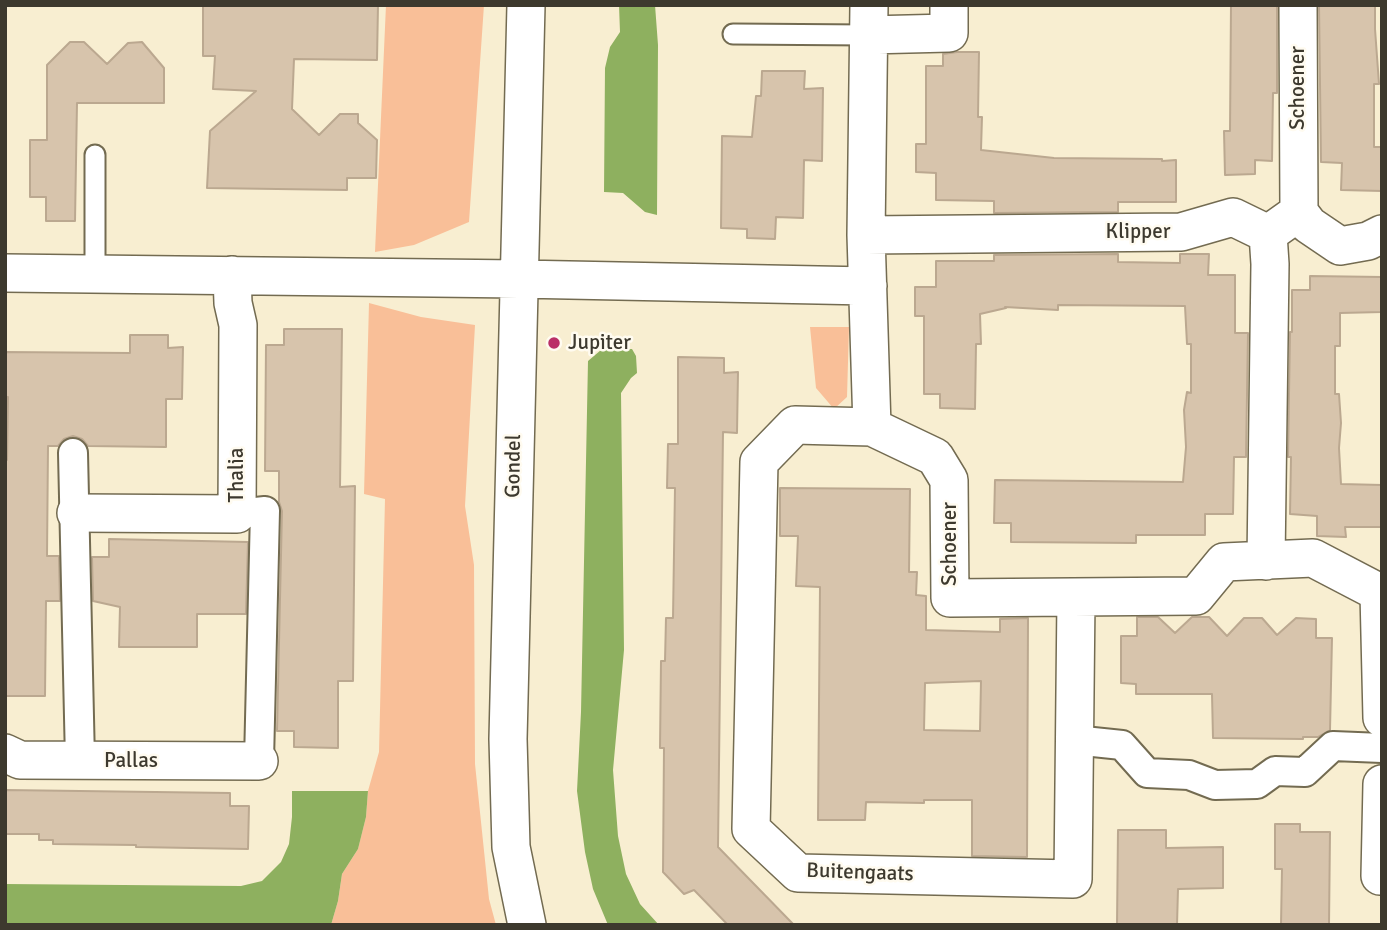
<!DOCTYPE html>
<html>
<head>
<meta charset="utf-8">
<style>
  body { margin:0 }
  #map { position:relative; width:1387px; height:930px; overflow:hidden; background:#f8eed1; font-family:Signika,sans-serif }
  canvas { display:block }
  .frame { position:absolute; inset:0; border:7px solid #3d392e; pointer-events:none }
</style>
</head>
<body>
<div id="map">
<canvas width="1387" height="930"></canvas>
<div class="frame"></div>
</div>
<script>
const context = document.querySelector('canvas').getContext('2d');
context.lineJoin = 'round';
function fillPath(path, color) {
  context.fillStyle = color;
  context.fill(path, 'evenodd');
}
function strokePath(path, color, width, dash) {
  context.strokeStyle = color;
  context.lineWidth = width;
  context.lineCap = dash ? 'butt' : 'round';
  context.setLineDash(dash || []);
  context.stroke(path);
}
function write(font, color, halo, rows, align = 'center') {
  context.font = font + ' Signika,sans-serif';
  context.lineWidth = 5;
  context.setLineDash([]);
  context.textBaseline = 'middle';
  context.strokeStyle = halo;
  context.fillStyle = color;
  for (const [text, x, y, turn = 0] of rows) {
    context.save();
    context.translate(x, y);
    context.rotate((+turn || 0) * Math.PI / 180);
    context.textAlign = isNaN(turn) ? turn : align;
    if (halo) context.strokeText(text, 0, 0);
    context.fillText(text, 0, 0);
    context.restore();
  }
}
fillPath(new Path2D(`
  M 386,5 L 484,5 L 469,222 L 414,245 L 375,252 Z
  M 369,303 L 421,317 L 475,325 L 465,506 L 474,565 L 475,764 L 489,899 L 496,925 L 331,925 L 338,901 L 342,874 L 358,849 L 366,817 L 368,791 L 379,752 L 385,499 L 364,494 Z
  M 810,327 L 849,327 L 847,397 L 834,409 L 816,388 Z`), '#f9bf98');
fillPath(new Path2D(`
  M 619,5 L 655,5 L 658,45 L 657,215 L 645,212 L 623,193 L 604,192 L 605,68 L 610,47 L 620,32 Z
  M 632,349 L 636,356 L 637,373 L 631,378 L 621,393 L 624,650 L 613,770 L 618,836 L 626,874 L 640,904 L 659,925 L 608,925 L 593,889 L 585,852 L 577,791 L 581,712 L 588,361 L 601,350 Z
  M 292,791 L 368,791 L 366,817 L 358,849 L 342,874 L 338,901 L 331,925 L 5,925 L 5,884 L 241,886 L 262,881 L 281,862 L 289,844 L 292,817 Z`), '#8eb05f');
const building = new Path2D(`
  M 203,5 L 378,5 L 377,60 L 294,59 L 292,109 L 319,135 L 340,114 L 358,114 L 358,123 L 377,140 L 376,178 L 347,178 L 347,190 L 207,188 L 210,131 L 256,91 L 213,89 L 215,56 L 203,56 Z
  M 1231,5 L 1277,5 L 1277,93 L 1273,93 L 1272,161 L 1255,160 L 1255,174 L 1225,175 L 1224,131 L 1230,131 Z
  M 1319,5 L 1375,5 L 1375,29 L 1379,84 L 1374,84 L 1374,147 L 1382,147 L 1382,191 L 1341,190 L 1342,163 L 1321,162 Z
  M 70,42 L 84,42 L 107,64 L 128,43 L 142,42 L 164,68 L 164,103 L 77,103 L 75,221 L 46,221 L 46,197 L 30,197 L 30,140 L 47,140 L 47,65 Z
  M 957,52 L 979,52 L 978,117 L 982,117 L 981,150 L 1054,158 L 1162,159 L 1162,161 L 1176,160 L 1176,202 L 1118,202 L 1118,212 L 994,213 L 994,201 L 936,200 L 936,173 L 916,172 L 916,144 L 926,144 L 926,66 L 943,66 L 943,54 Z
  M 762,71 L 805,71 L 804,89 L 823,88 L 822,161 L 804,160 L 803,218 L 776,217 L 775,239 L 747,238 L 747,229 L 721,228 L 722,136 L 752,137 L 756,96 L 761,96 Z
  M 1118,254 L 1118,262 L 1180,263 L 1180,254 L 1209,254 L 1208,275 L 1235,275 L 1235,333 L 1248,333 L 1246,457 L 1234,457 L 1233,514 L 1205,514 L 1205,535 L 1136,535 L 1136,543 L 1011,542 L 1011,523 L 994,523 L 995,480 L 1183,482 L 1186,447 L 1184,410 L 1187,392 L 1191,393 L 1191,344 L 1187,344 L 1185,306 L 1058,305 L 1058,310 L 1005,307 L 1006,308 L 980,314 L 981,344 L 976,344 L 975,409 L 940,408 L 940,394 L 924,394 L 924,316 L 915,316 L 915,287 L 936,287 L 936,261 L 994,261 L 994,255 Z
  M 1310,276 L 1382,277 L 1382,312 L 1340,313 L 1340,346 L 1335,346 L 1335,394 L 1339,394 L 1341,423 L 1339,448 L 1341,484 L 1382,485 L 1382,527 L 1345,527 L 1346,537 L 1317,536 L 1317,516 L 1290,514 L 1291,457 L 1288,457 L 1290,332 L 1292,332 L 1292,290 L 1310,290 Z
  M 284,329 L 342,329 L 340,487 L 355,486 L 353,681 L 338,681 L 338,748 L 294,747 L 294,731 L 277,731 L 282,511 L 279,502 L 279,471 L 265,471 L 266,345 L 284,345 Z
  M 130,335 L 168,335 L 168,348 L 183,347 L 182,399 L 166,399 L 166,447 L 88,446 L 82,439 L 73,436 L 64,439 L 58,446 L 48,446 L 47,556 L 59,556 L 60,601 L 46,601 L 45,696 L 5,696 L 5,460 L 7,460 L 8,397 L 5,397 L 5,352 L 130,353 Z
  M 678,357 L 724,358 L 724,373 L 738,372 L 737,433 L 723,432 L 718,847 L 794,925 L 728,925 L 694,890 L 684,894 L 663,872 L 664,748 L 660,748 L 661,661 L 665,661 L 666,618 L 673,618 L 675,488 L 667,488 L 668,444 L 678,444 Z
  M 780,488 L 910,489 L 909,572 L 917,572 L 916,595 L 926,596 L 926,630 L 1000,632 L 1000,619 L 1028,618 L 1027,857 L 972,856 L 972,800 L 924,800 L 924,803 L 866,802 L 865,820 L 818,820 L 820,587 L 796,586 L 798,536 L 780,536 ZM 981,681 L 980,731 L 924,730 L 925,683 Z
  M 109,539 L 248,542 L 246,614 L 197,614 L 197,647 L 119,647 L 120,607 L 93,601 L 92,557 L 109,557 Z
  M 1137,617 L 1158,617 L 1175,633 L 1192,617 L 1209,617 L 1227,636 L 1244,618 L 1262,618 L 1277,635 L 1296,618 L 1316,619 L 1316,638 L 1332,638 L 1330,730 L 1318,737 L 1303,737 L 1303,739 L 1213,738 L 1212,694 L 1136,694 L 1136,684 L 1121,683 L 1121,636 L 1137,636 Z
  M 5,790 L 230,793 L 230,806 L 249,806 L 248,849 L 136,847 L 136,845 L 53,844 L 53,840 L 39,840 L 39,834 L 5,834 Z
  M 1275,824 L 1300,824 L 1300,832 L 1330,832 L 1329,925 L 1281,925 L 1282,869 L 1275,869 Z
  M 1118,830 L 1166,830 L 1166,848 L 1223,847 L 1223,888 L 1178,889 L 1177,925 L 1117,925 Z`);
fillPath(building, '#d7c4ac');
strokePath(building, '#bba890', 2);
const service = new Path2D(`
  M 733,34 L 868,35
  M 95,274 L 95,155`);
const pedestrian = new Path2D(`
  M 73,453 L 80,761
  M 237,514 L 265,511 L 259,761
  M 1074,740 L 1122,745 L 1147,773 L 1189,775 L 1215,785 L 1257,784 L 1275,771 L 1305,772 L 1333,746 L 1382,748`);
const minor = new Path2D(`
  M 526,5 L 508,739 L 511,847 L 527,925
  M 869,5 L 866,235 L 872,427 L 935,457 L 949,480 L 950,598 L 1196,596 L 1224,562 L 1313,558 L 1382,594
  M 1298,5 L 1299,212
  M 868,35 L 949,33 L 949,5
  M 866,235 L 1181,232 L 1233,217 L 1268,234 L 1299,212 L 1309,225 L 1340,246 L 1368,241 L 1382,234
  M 5,273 L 519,279 L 868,286
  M 872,427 L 795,425 L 759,462 L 751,829 L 798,873 L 1073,879 L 1076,598
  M 76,513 L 237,514 L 238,325 L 233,303 L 232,275
  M 1266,561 L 1270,264 L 1268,234
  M 1379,593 L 1382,718
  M 5,753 L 20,760 L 259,761
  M 1382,784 L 1380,876 L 1382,876`);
strokePath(service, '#736b51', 23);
strokePath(pedestrian, '#736b51', 32);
strokePath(minor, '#736b51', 40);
strokePath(service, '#fff', 19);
strokePath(pedestrian, '#fff', 28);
strokePath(minor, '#fff', 37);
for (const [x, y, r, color] of [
  [554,343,7,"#ba2f67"]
]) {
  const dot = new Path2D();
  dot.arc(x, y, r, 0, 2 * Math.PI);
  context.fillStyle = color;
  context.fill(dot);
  strokePath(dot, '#fffbf0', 2.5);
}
write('21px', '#3d392e', '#fffbf0', [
  ["Schoener",1298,88,-90],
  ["Klipper",1138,232],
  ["Gondel",514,466,-89],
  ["Thalia",237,475,-90],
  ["Schoener",950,544,-90],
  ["Pallas",131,761],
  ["Buitengaats",860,873,2]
]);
write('21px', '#3d392e', '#fffbf0', [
  ["Jupiter",568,343]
], 'left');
</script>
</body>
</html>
